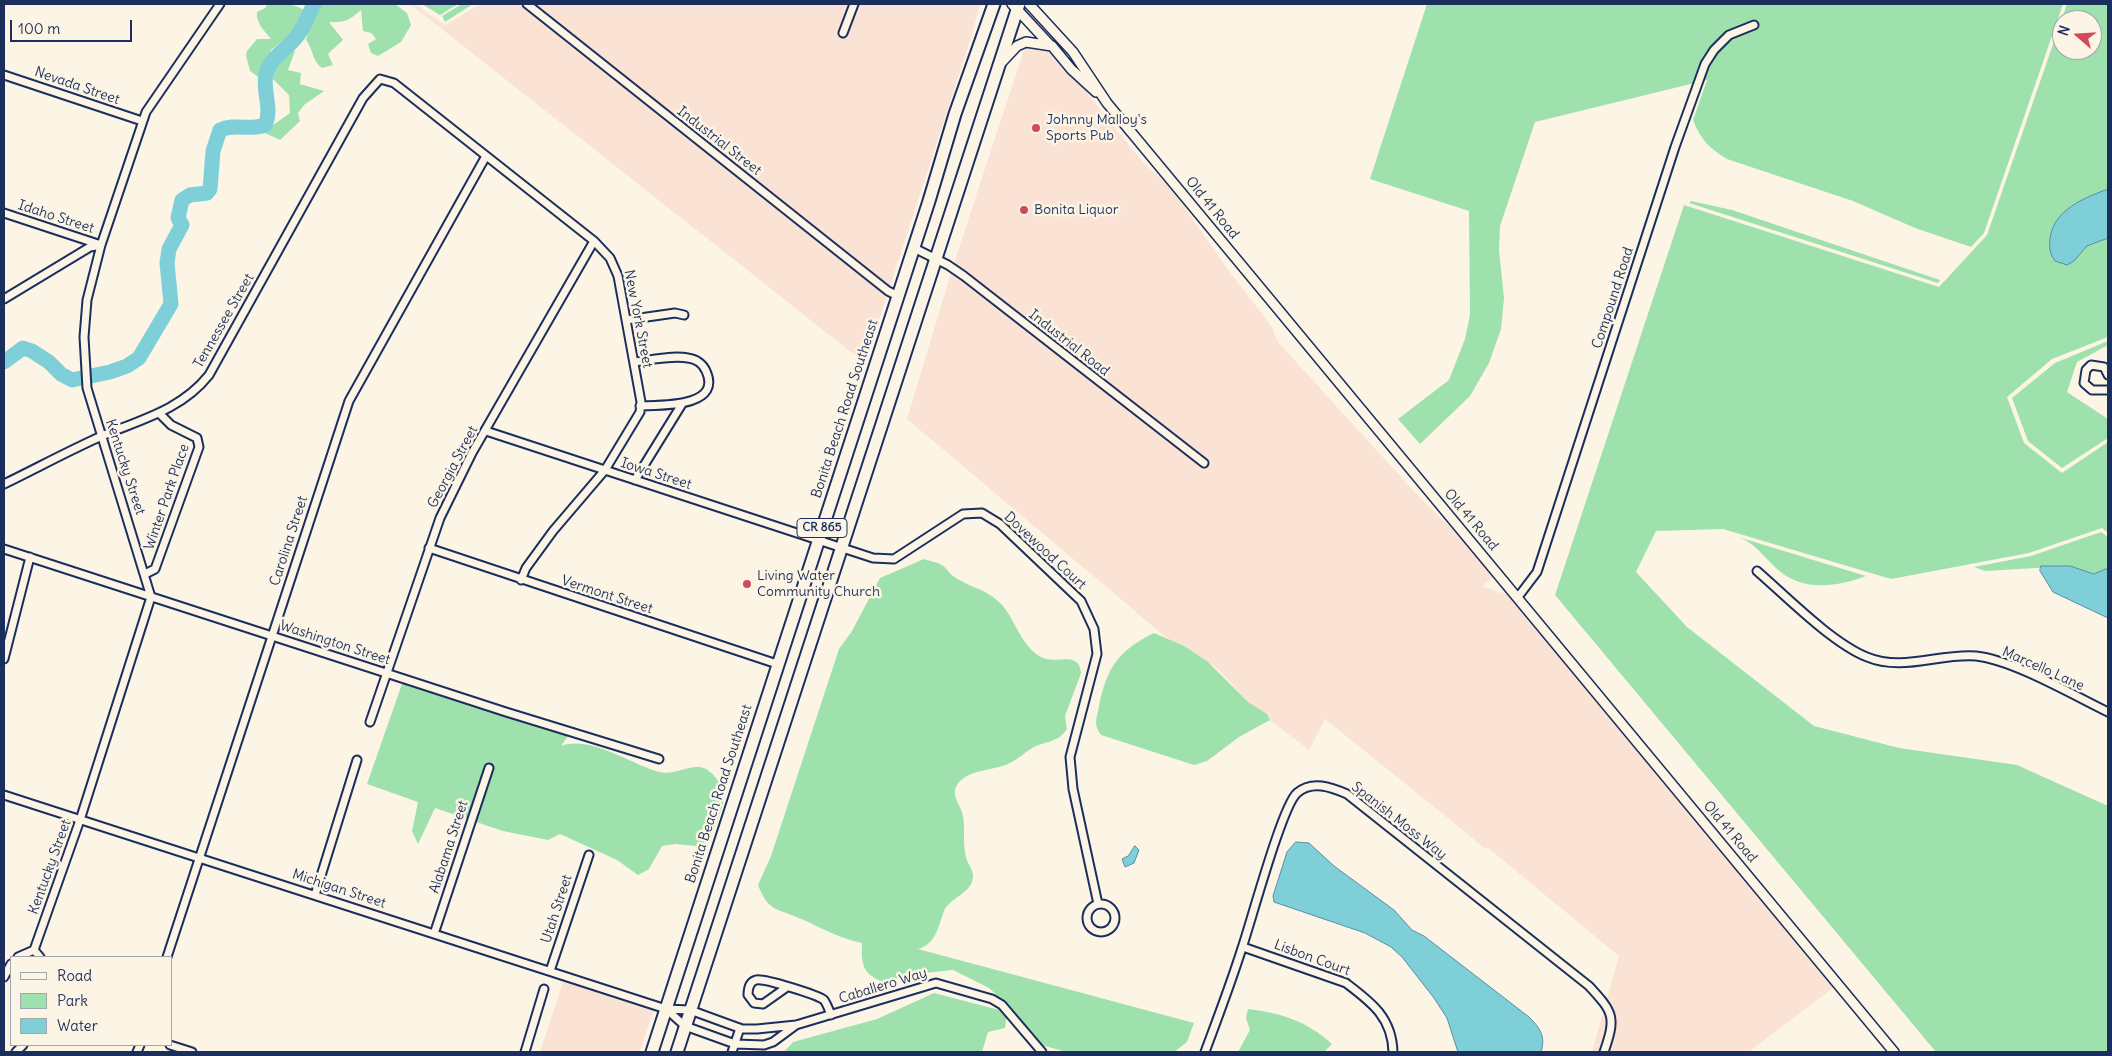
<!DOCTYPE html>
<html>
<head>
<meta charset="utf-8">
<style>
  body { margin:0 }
  #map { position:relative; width:2112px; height:1056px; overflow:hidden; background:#fcf5e5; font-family:Delius,sans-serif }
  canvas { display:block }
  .frame { position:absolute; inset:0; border:5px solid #1b2f5e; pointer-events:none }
  .legend { position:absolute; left:10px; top:956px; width:162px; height:90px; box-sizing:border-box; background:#fcf5e5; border:1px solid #a2a6af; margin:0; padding:6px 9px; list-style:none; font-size:15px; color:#1b2f5e }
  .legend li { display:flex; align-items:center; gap:10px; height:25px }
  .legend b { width:25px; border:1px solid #a2a6af }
  .north { position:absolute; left:2052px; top:10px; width:50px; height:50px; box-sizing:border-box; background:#fcf5e5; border:1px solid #a2a6af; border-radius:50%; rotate:289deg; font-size:14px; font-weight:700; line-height:20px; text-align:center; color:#1b2f5e }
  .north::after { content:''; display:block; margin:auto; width:18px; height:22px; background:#d1495b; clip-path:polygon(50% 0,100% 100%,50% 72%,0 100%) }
  .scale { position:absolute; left:10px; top:20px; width:122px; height:22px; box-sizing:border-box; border:2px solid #1b2f5e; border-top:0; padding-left:6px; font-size:15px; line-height:18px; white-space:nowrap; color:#1b2f5e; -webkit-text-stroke:4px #fcf5e5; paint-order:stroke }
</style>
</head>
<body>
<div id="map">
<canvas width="2112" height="1056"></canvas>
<div class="frame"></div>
<ul class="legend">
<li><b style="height:6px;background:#fcf5e5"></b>Road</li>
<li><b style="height:14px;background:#9ee1ac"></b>Park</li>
<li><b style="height:14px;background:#7ecfd8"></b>Water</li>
</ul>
<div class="north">N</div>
<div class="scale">100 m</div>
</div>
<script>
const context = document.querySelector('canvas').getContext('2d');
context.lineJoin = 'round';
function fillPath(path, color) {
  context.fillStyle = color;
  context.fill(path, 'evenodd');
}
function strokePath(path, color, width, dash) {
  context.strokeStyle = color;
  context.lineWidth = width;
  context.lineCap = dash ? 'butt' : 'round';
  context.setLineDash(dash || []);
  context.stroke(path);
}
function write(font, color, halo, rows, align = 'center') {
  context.font = font + ' Delius,sans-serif';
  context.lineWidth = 5;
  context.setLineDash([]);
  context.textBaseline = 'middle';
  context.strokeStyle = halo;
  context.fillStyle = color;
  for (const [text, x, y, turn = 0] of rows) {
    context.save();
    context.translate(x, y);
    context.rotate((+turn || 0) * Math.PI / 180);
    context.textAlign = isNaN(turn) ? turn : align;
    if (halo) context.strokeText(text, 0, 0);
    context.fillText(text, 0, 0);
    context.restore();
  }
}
fillPath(new Path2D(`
  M 410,4 L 415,4 L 445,25 L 480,4 L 980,4 L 970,41 L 865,363 Z
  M 1027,46 L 1048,50 L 1082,87 L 1142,161 L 1172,189 L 1226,267 L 1272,327 L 1277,341 L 1421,499 L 1470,546 L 1495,576 L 1482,586 L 1498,592 L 1510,594 L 1834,987 L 1749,1052 L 1592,1052 L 1619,956 L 1488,848 L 1486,849 L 1325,719 L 1309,750 L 1270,720 L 1267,714 L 1248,702 L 1218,669 L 1195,653 L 1168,639 L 907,419 L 954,263 L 1025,47 Z
  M 566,973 L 656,1001 L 640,1052 L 540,1052 Z`), '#fae3d4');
fillPath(new Path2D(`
  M 268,4 C 280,4 299,2 307,14 L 292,33 L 271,50 L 264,76 L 257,76 L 250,71 L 246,56 L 247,51 L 257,39 L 271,39 L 261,27 L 257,18 L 257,12 L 265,8 Z
  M 321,4 L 395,4 L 407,13 L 411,25 L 401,42 L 378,56 L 371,53 L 368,44 L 376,39 L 371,33 L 363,31 L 361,10 C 350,20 344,23 329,22 L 343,40 L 328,54 L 333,65 L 322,68 C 311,59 314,51 306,40 L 309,27 Z
  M 422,4 L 458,4 L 440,15 Z
  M 462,4 L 473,4 L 445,22 L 442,16 Z
  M 1427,4 L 2063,4 L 1984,233 L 1971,247 L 1915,228 L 1853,201 L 1727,159 C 1710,149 1700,139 1693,120 L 1707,80 L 1535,122 L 1500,226 L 1499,250 L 1504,298 L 1501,329 L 1489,363 L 1470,396 L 1420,444 L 1398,419 L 1449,380 L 1465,339 L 1470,315 L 1469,211 L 1370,179 Z
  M 2067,4 L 2108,4 L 2108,337 L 2052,359 L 2007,397 L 2024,443 L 2062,473 L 2108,442 L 2108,533 L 2102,528 L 2029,553 L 1891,579 L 1723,529 L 1656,531 L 1636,572 L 1687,627 L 1814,726 L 1899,748 L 2017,765 L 2108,806 L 2108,1052 L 1936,1052 L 1555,595 L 1684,205 L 1939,287 L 1987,235 ZM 2062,20 L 2092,20 L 2092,50 L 2062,50 Z
  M 291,49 L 295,51 L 288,70 L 301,73 L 300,84 L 324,91 L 304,105 L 298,113 L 300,121 L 280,140 L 263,132 L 290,113 L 289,95 L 269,75 C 273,62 280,56 291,49 Z
  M 1691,201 L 1732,210 L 1940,280 L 1938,283 L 1689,203 Z
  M 2108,341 L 2108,345 L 2077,362 L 2067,392 L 2108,419 L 2108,438 L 2062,468 L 2028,441 L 2012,398 L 2055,363 Z
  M 2101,532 L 2108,537 L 2108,568 L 2094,574 L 2070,566 L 1985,571 L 1974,567 L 2031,556 Z
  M 1738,537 L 1866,576 C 1837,587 1802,592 1777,569 C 1764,557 1755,543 1738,537 Z
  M 924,559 C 929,561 937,562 942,565 C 947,568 950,575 956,578 C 973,589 986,588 1002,605 C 1016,621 1021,646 1041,657 C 1056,665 1079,650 1081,673 L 1065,716 L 1067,729 C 1058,743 1045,741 1032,748 C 1024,753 1018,759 1010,763 C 995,771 964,769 956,787 C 952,795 959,804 962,812 C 966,826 962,842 966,857 C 967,864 974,869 973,878 C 971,894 950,897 944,911 C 938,927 936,944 918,949 L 1194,1023 L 1187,1042 L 1174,1052 L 1067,1052 L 1041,1045 L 1014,1011 L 989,988 L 953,970 L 906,975 L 886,983 C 863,975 861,966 862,943 C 837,938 817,925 794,916 C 786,912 776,911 770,905 C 764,900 761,892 758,885 L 771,856 L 839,649 L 852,631 L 880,578 Z
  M 1154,633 L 1184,646 L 1207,661 L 1248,702 L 1267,714 L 1270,720 L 1239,737 L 1207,761 L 1194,765 L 1101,735 C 1093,724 1097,718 1099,706 C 1107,667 1118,651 1154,633 Z
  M 403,681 L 568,736 L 561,746 C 591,735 630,764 659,772 C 677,776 691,762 706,769 C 713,773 720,782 723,790 C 728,803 711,833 706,847 L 675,844 L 662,846 L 649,869 L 638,875 L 617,860 L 560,834 L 548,840 L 503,831 L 435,808 L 418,844 L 412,831 L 418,802 L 367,784 Z
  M 934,993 L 1007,1012 L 1005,1028 L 988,1032 L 982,1052 L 784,1052 L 793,1042 L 877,1019 Z
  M 1248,1009 C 1281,1013 1307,1021 1332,1044 L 1324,1052 L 1238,1052 L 1250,1030 L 1246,1018 Z`), '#9ee1ac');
const water = new Path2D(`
  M 2108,189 L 2108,238 L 2087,246 L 2074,261 L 2067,265 L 2055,261 C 2050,254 2049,248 2050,239 C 2053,210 2084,198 2108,189 Z
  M 2041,566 L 2070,566 L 2094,574 L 2108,568 L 2108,618 L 2053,592 L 2040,571 Z
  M 1296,842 L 1309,843 L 1334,866 L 1394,910 L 1412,930 L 1424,936 L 1529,1017 C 1540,1028 1546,1036 1541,1052 L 1458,1052 L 1447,1018 L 1434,998 L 1402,957 L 1391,947 L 1365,933 L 1274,902 L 1273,896 L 1287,852 Z
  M 1135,846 L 1139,850 L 1134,863 L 1125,867 L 1122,859 L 1128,856 Z`);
fillPath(water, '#7ecfd8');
strokePath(water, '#568fa7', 1);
strokePath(new Path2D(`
  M 4,362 L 23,348 L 32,351 L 49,362 L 61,374 L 72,380 L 110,372 L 127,366 L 139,358 L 171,304 L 167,263 L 169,249 L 182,225 L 178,218 L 182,200 L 190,195 L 207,193 L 210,189 L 213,151 L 220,130 C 235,123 250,131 265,125 C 273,108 262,92 266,74 C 271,56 287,50 298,35 C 304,26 309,14 314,4`), '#7ecfd8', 15);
const minor = new Path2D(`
  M 527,4 L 888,291 L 898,296
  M 843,33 L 854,4
  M 4,75 L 142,121
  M 4,213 L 101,245
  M 914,248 L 948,265 L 964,276 L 1204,463
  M 4,299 L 90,247 L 101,245
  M 626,320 L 675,313 L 684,315
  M 634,362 C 651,360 672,355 688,358 C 696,359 703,364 706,371 C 723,408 659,405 640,406
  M 2108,375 L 2104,367 L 2091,365 L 2086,370 L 2084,383 L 2092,390 L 2108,390
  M 486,431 L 873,558 L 894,559 L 963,514 L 982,513 L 1000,524 L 1081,601 L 1094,629 L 1097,654 L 1070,757 L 1073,789 L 1098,904
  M 635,480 L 682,404
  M 4,484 C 37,468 70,450 104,435 C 143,419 182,409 209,375 L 363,98 L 380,79 L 394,83 L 594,241 L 610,258 L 618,276 L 641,402 L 640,412 L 605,470 L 553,531 L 526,568 L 521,580
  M 429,548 L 777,664
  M 4,549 L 506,712 L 659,759
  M 1757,571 C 1787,597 1832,643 1867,657 C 1903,672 1939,653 1976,656 C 2013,660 2073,695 2108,712
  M 145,574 L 155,569 L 199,447 L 197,438 L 171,425 L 159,413
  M 1518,597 L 1537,572 L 1675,147 L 1705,64 L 1714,50 L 1729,35 L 1754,25
  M 4,659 L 30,557
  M 370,722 L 440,518 L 472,453 L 594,241
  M 4,795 L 666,1009
  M 315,895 L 357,760
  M1087 918a14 14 0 1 1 28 0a14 14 0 1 1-28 0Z
  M 434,934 L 489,768
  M 1243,947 L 1346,983 C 1371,1002 1392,1017 1393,1052
  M 34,950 L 80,820 L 151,597 L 87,388 L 84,337 L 87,300 L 101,245 L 146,112 L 220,4
  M 34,950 L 40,957
  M 18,957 L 34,950
  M 167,957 L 349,401 L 486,156
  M 550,971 L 589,855
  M 4,977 L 11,964
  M 787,987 L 763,1004 L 754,1003 L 748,995 C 748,989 749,982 756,980 C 764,978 818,995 824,1000 C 827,1004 829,1010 831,1015
  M 796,1025 L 773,1042 L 764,1045 L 735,1044 L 685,1026 L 666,1009 L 690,1010 L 742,1029 L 757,1029 L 796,1025 L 936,983 L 992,999 L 1002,1005 L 1042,1052
  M 170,1045 L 192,1052
  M 16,1052 L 23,1045
  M 137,1052 L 140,1045
  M 525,1052 L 544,989
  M 732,1052 L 740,1028
  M 1205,1052 C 1218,1017 1231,983 1242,948 C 1251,922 1282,806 1297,793 C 1312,780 1331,787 1347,794 L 1589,986 C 1614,1013 1616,1017 1604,1052`);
const tertiary = new Path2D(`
  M 1012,4 L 1051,46
  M 1029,4 L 1073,52 L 1107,103 L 1894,1052
  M 1002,62 L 1017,46 L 1026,42 L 1052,46 L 1071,69 L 1096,92`);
const primary = new Path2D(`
  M 652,1052 L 929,201 L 955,114 L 994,4
  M 677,1052 L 1019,4`);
strokePath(minor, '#1b2f5e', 11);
strokePath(tertiary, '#1b2f5e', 12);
strokePath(primary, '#1b2f5e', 15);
strokePath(minor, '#fcf5e5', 7);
strokePath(tertiary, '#fcf5e5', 9);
strokePath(primary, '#fcf5e5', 11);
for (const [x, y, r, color] of [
  [1036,128,5,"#d1495b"],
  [1024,210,5,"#d1495b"],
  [747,584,5,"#d1495b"]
]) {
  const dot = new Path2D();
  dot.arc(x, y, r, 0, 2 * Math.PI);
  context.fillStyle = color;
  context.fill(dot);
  strokePath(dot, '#fcf5e5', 2);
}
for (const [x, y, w] of [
  [822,528,50]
]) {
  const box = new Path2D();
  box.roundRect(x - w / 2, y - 9.5, w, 19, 4);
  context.fillStyle = '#fcf5e5';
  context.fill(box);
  strokePath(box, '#1b2f5e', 1);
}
write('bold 12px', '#1b2f5e', null, [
  ["CR 865",822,528]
]);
write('14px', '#1b2f5e', '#fcf5e5', [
  ["Nevada Street",77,86,19],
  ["Industrial Street",719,141,38],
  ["Old 41 Road",1212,208,51],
  ["Idaho Street",56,217,18],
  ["Compound Road",1613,298,-72],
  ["New York Street",638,319,79],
  ["Tennessee Street",224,321,-60],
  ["Industrial Road",1069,343,38],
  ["Bonita Beach Road Southeast",845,409,-72],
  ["Kentucky Street",125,467,72],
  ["Georgia Street",453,467,-62],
  ["Iowa Street",656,474,18],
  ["Winter Park Place",167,497,-71],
  ["Old 41 Road",1471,520,50],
  ["Carolina Street",289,541,-72],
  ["Dovewood Court",1045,551,43],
  ["Vermont Street",607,595,18],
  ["Washington Street",335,643,18],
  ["Marcello Lane",2043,669,24],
  ["Bonita Beach Road Southeast",719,794,-72],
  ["Spanish Moss Way",1399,821,38],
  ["Old 41 Road",1730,832,50],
  ["Alabama Street",449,847,-72],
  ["Kentucky Street",50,867,-70],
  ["Michigan Street",339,889,18],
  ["Utah Street",557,909,-72],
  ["Lisbon Court",1312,958,20],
  ["Caballero Way",883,986,-17]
]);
write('14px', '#1b2f5e', '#fcf5e5', [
  ["Johnny Malloy's",1046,120],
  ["Sports Pub",1046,136],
  ["Bonita Liquor",1034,210],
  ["Living Water",757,576],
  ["Community Church",757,592]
], 'left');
</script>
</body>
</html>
